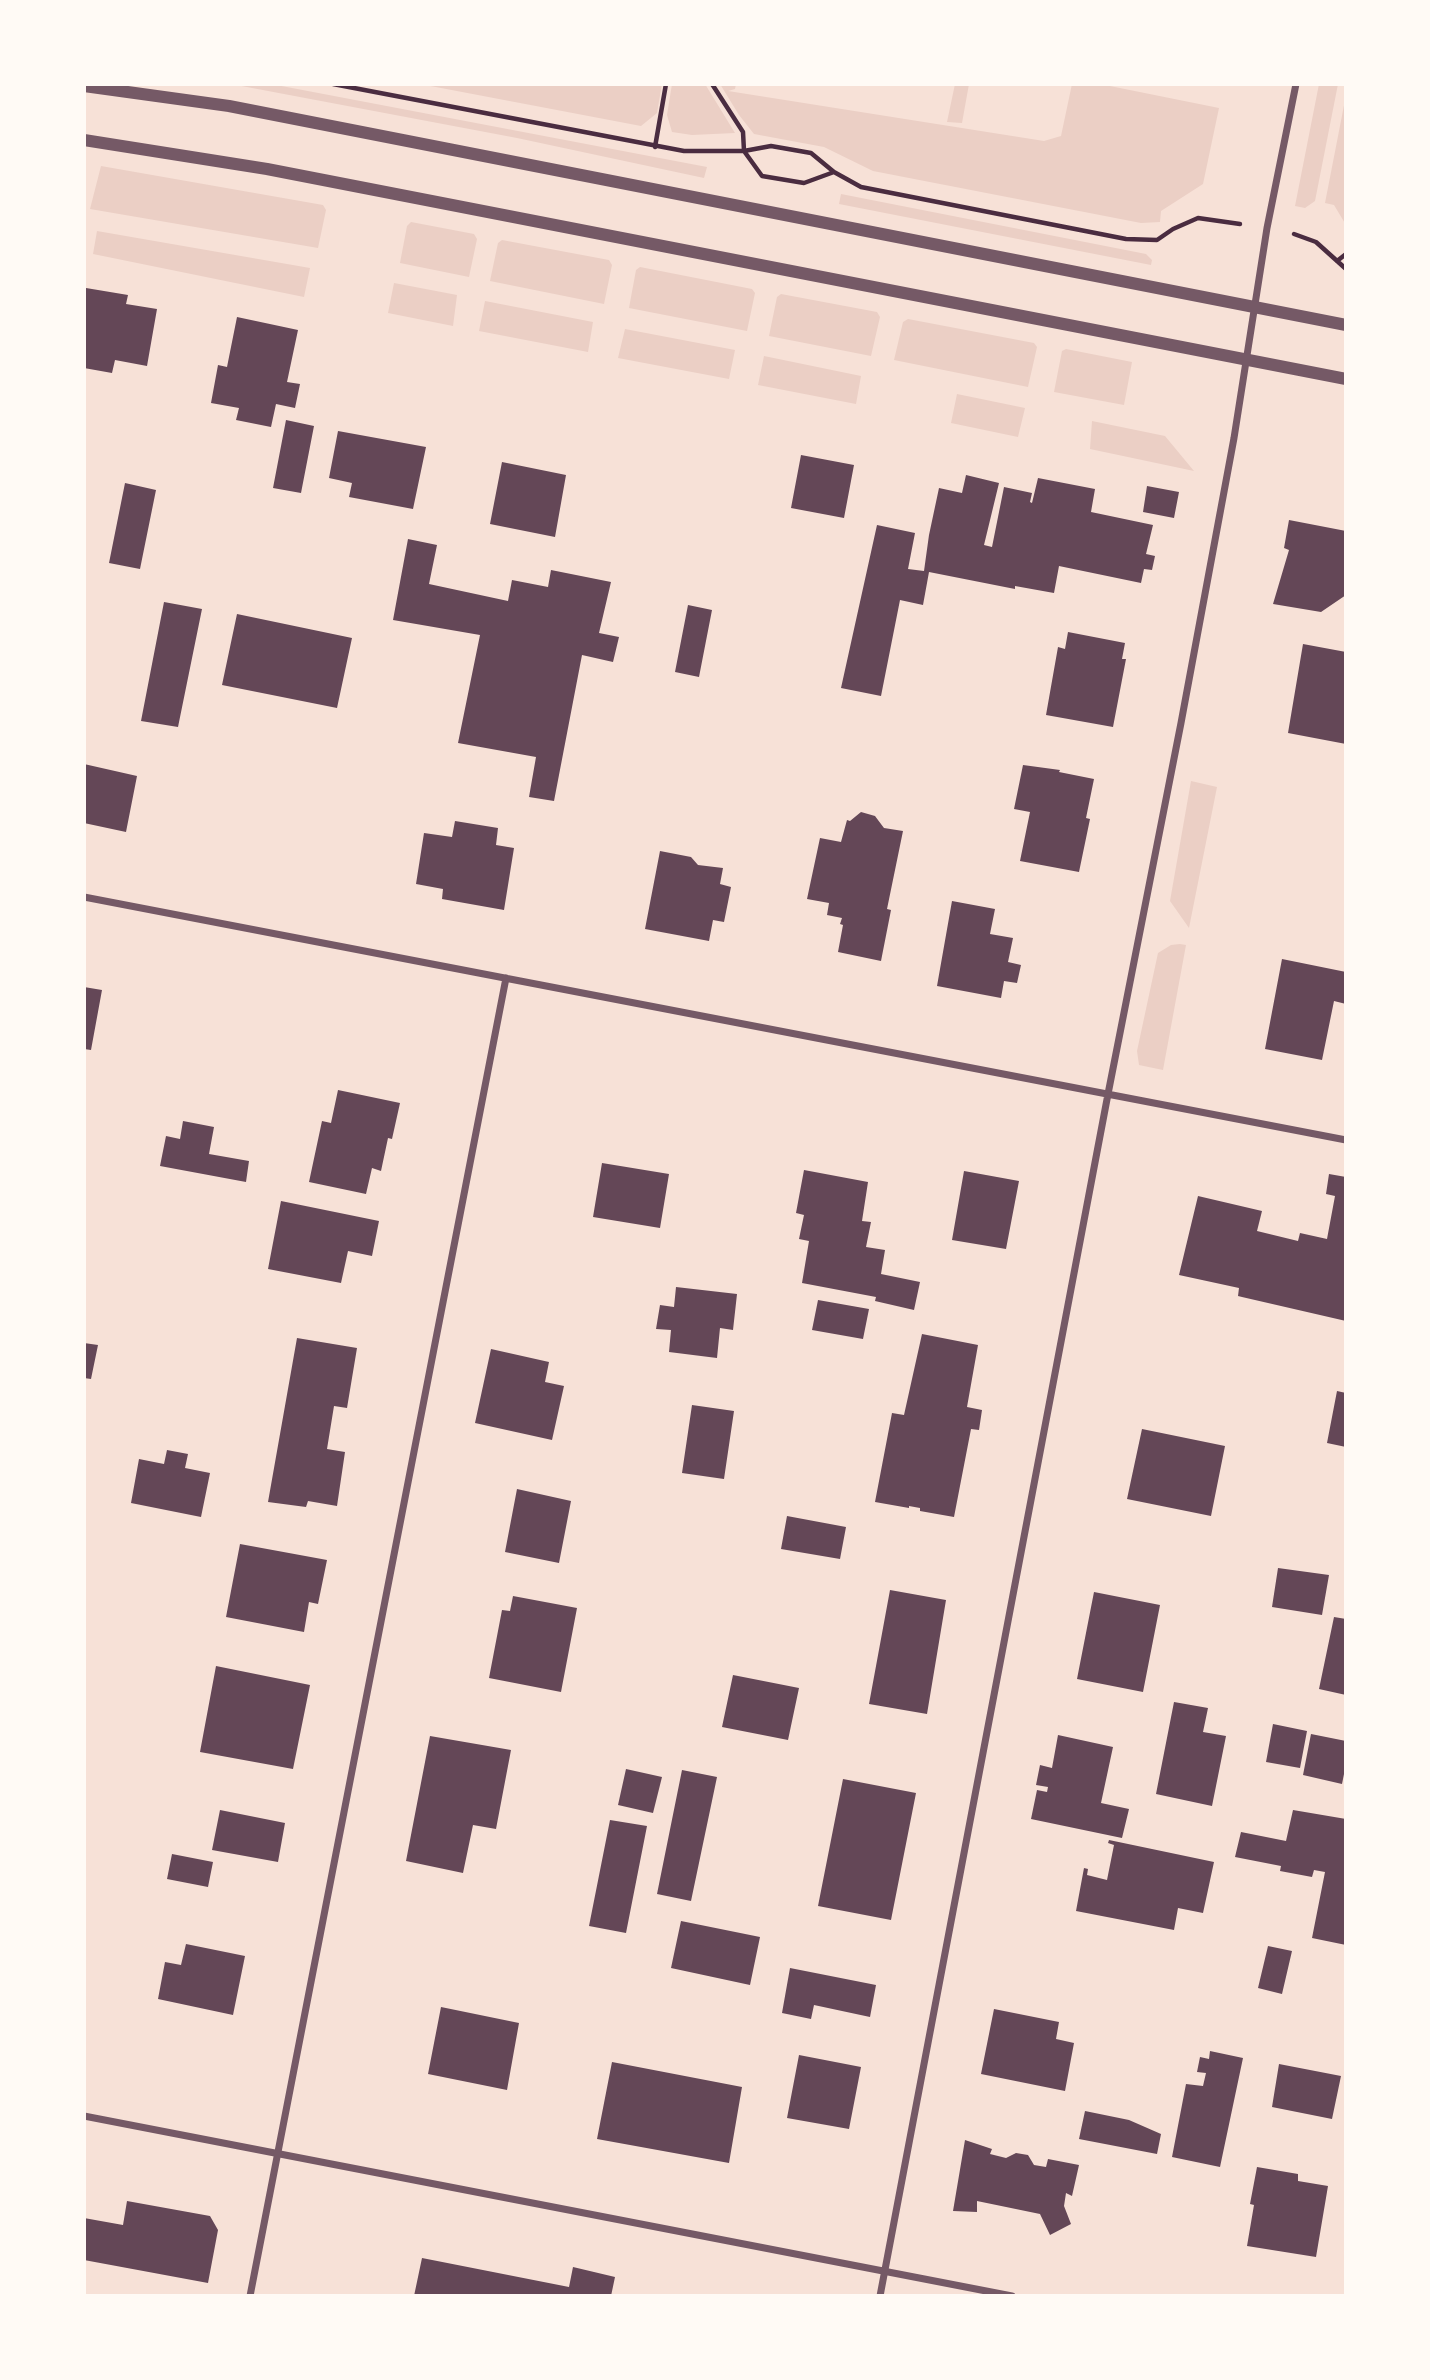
<!DOCTYPE html>
<html>
<head>
<meta charset="utf-8">
<style>
  body { margin:0 }
  #map { position:relative; width:1430px; height:2380px; overflow:hidden; background:#f7e1d7; font-family:Rubik,sans-serif }
  canvas { display:block }
  .frame { position:absolute; inset:0; border:86px solid #fffaf5; pointer-events:none }
</style>
</head>
<body>
<div id="map">
<canvas width="1430" height="2380"></canvas>
<div class="frame"></div>
</div>
<script>
const context = document.querySelector('canvas').getContext('2d');
context.lineJoin = 'round';
function fillPath(path, color) {
  context.fillStyle = color;
  context.fill(path, 'evenodd');
}
function strokePath(path, color, width, dash) {
  context.strokeStyle = color;
  context.lineWidth = width;
  context.lineCap = dash ? 'butt' : 'round';
  context.setLineDash(dash || []);
  context.stroke(path);
}
fillPath(new Path2D(`
  M 231,84 L 271,84 L 707,167 L 704,178 L 517,138 Z
  M 420,84 L 662,84 L 657,113 L 641,126 Z
  M 672,84 L 705,84 L 735,133 L 692,135 L 672,132 L 667,115 Z
  M 720,84 L 736,84 L 735,89 L 728,91 L 1044,141 L 1061,136 L 1072,84 L 1100,84 L 1219,108 L 1203,184 L 1161,211 L 1160,222 L 1141,223 L 873,171 L 824,147 L 754,134 L 739,115 Z
  M 955,84 L 969,84 L 962,123 L 947,122 Z
  M 1319,84 L 1338,84 L 1315,201 L 1305,208 L 1295,206 Z
  M 1346,95 L 1346,225 L 1334,205 L 1325,203 Z
  M 101,166 L 323,205 L 326,210 L 318,248 L 90,209 Z
  M 841,194 L 1146,254 L 1152,260 L 1151,265 L 839,204 Z
  M 411,222 L 474,234 L 477,239 L 469,277 L 400,263 L 407,226 Z
  M 97,231 L 310,268 L 304,297 L 93,254 Z
  M 502,240 L 609,260 L 612,265 L 604,304 L 490,281 L 498,243 Z
  M 640,267 L 752,289 L 755,293 L 747,331 L 629,308 L 636,270 Z
  M 394,283 L 457,295 L 453,326 L 388,313 Z
  M 781,294 L 877,312 L 880,317 L 871,356 L 769,336 L 777,297 Z
  M 485,301 L 593,322 L 588,352 L 479,331 Z
  M 908,319 L 1034,343 L 1037,347 L 1028,387 L 894,360 L 903,322 Z
  M 625,329 L 735,350 L 729,379 L 618,358 Z
  M 1066,349 L 1132,362 L 1124,405 L 1054,392 L 1062,351 Z
  M 764,356 L 861,376 L 856,404 L 758,385 Z
  M 957,394 L 1025,408 L 1018,437 L 951,423 Z
  M 1092,421 L 1165,436 L 1194,471 L 1090,449 Z
  M 1191,781 L 1217,787 L 1189,928 L 1170,901 Z
  M 1180,944 L 1186,945 L 1163,1070 L 1139,1065 L 1137,1051 L 1158,953 L 1171,945 Z`), '#ebcfc5');
fillPath(new Path2D(`
  M 86,288 L 128,295 L 126,304 L 157,309 L 147,366 L 115,360 L 112,373 L 84,368 Z
  M 237,317 L 298,330 L 287,382 L 300,384 L 295,408 L 276,404 L 271,427 L 236,420 L 239,408 L 211,403 L 218,365 L 227,367 Z
  M 286,420 L 314,426 L 301,493 L 273,488 Z
  M 338,431 L 426,447 L 413,509 L 349,497 L 352,483 L 329,478 Z
  M 801,455 L 854,465 L 844,518 L 791,508 Z
  M 502,462 L 566,475 L 555,537 L 490,524 Z
  M 966,475 L 999,483 L 984,545 L 992,547 L 1004,487 L 1032,493 L 1030,502 L 1032,503 L 1038,478 L 1095,489 L 1091,512 L 1153,525 L 1146,554 L 1155,556 L 1152,570 L 1144,569 L 1141,583 L 1059,566 L 1054,593 L 1015,586 L 1015,589 L 929,572 L 923,605 L 900,600 L 881,696 L 841,688 L 877,525 L 915,533 L 908,569 L 924,571 L 929,535 L 939,488 L 962,493 Z
  M 125,483 L 156,490 L 140,569 L 109,563 Z
  M 1147,486 L 1179,492 L 1174,518 L 1143,512 Z
  M 1289,520 L 1346,531 L 1346,595 L 1321,612 L 1273,604 L 1289,550 L 1284,548 Z
  M 408,539 L 437,545 L 429,584 L 508,601 L 512,580 L 548,587 L 551,570 L 611,582 L 599,633 L 619,637 L 613,662 L 582,655 L 554,801 L 529,797 L 536,757 L 458,743 L 480,635 L 393,620 Z
  M 164,602 L 202,609 L 178,727 L 141,721 Z
  M 688,605 L 712,610 L 699,677 L 675,672 Z
  M 237,614 L 352,638 L 337,708 L 222,685 Z
  M 1068,632 L 1125,643 L 1122,659 L 1126,659 L 1113,727 L 1046,715 L 1058,647 L 1065,649 Z
  M 1303,644 L 1346,652 L 1346,744 L 1288,733 Z
  M 84,764 L 137,776 L 126,832 L 84,823 Z
  M 1023,765 L 1060,770 L 1059,772 L 1094,779 L 1086,818 L 1090,819 L 1079,872 L 1020,861 L 1030,812 L 1014,809 Z
  M 861,812 L 875,816 L 884,828 L 903,831 L 887,909 L 891,910 L 881,961 L 838,952 L 843,925 L 840,924 L 842,918 L 827,915 L 829,903 L 807,899 L 820,838 L 841,842 L 847,820 L 850,821 Z
  M 455,821 L 498,828 L 496,845 L 514,848 L 504,910 L 442,899 L 443,889 L 416,884 L 424,833 L 452,837 Z
  M 660,851 L 691,857 L 698,865 L 723,868 L 720,884 L 731,887 L 724,922 L 713,920 L 709,941 L 645,929 Z
  M 952,901 L 995,909 L 990,934 L 1013,938 L 1008,962 L 1021,965 L 1017,983 L 1004,981 L 1001,998 L 937,986 Z
  M 1282,959 L 1346,972 L 1346,1004 L 1334,1001 L 1322,1060 L 1265,1049 Z
  M 84,987 L 102,990 L 91,1050 L 84,1049 Z
  M 338,1090 L 400,1103 L 392,1139 L 388,1138 L 381,1171 L 372,1168 L 366,1194 L 309,1182 L 322,1121 L 331,1123 Z
  M 183,1121 L 214,1127 L 209,1154 L 249,1161 L 246,1182 L 160,1166 L 166,1136 L 180,1139 Z
  M 602,1163 L 669,1174 L 660,1228 L 593,1217 Z
  M 804,1170 L 868,1182 L 862,1221 L 871,1222 L 866,1247 L 885,1250 L 881,1274 L 920,1282 L 914,1310 L 875,1301 L 876,1297 L 802,1283 L 809,1241 L 799,1239 L 804,1215 L 796,1213 Z
  M 964,1171 L 1019,1181 L 1006,1249 L 952,1240 Z
  M 1329,1174 L 1346,1177 L 1346,1321 L 1242,1297 L 1238,1296 L 1239,1288 L 1179,1275 L 1198,1196 L 1262,1211 L 1257,1231 L 1298,1241 L 1300,1233 L 1327,1239 L 1335,1196 L 1326,1194 Z
  M 281,1201 L 379,1221 L 372,1256 L 348,1251 L 341,1283 L 268,1269 Z
  M 676,1287 L 737,1294 L 733,1330 L 720,1328 L 717,1358 L 669,1352 L 671,1330 L 656,1329 L 660,1305 L 674,1307 Z
  M 818,1300 L 869,1309 L 863,1339 L 812,1330 Z
  M 922,1334 L 978,1345 L 967,1407 L 982,1410 L 979,1430 L 971,1429 L 954,1517 L 920,1511 L 920,1508 L 909,1506 L 909,1508 L 875,1502 L 892,1413 L 904,1415 Z
  M 297,1338 L 357,1348 L 347,1408 L 334,1406 L 327,1449 L 345,1452 L 337,1506 L 308,1501 L 306,1507 L 268,1502 Z
  M 84,1343 L 98,1345 L 91,1379 L 84,1378 Z
  M 491,1349 L 549,1362 L 545,1382 L 564,1386 L 552,1440 L 475,1423 Z
  M 1337,1391 L 1346,1393 L 1346,1447 L 1327,1443 Z
  M 692,1405 L 734,1411 L 724,1479 L 682,1473 Z
  M 1142,1429 L 1225,1446 L 1211,1516 L 1127,1499 Z
  M 167,1450 L 188,1454 L 185,1468 L 210,1473 L 201,1517 L 131,1503 L 139,1459 L 164,1464 Z
  M 517,1489 L 571,1501 L 559,1563 L 505,1552 Z
  M 787,1516 L 846,1527 L 840,1559 L 781,1549 Z
  M 240,1544 L 327,1560 L 318,1604 L 309,1602 L 304,1632 L 226,1617 Z
  M 1278,1568 L 1329,1575 L 1322,1615 L 1272,1607 Z
  M 890,1590 L 946,1600 L 927,1714 L 869,1704 Z
  M 1094,1592 L 1160,1605 L 1143,1692 L 1077,1679 Z
  M 513,1596 L 577,1608 L 561,1692 L 489,1678 L 502,1610 L 510,1611 Z
  M 1334,1617 L 1346,1619 L 1346,1695 L 1319,1689 Z
  M 216,1666 L 310,1685 L 293,1769 L 200,1752 Z
  M 733,1675 L 799,1688 L 788,1740 L 722,1727 Z
  M 1174,1702 L 1208,1708 L 1203,1732 L 1226,1736 L 1212,1806 L 1156,1794 Z
  M 1273,1724 L 1307,1731 L 1300,1768 L 1266,1762 Z
  M 1311,1734 L 1346,1741 L 1346,1764 L 1342,1784 L 1303,1775 Z
  M 1058,1735 L 1113,1747 L 1101,1803 L 1129,1809 L 1122,1838 L 1031,1819 L 1037,1790 L 1047,1792 L 1048,1787 L 1036,1785 L 1040,1765 L 1052,1768 Z
  M 430,1736 L 511,1750 L 496,1829 L 473,1825 L 463,1873 L 406,1861 Z
  M 626,1769 L 662,1777 L 653,1813 L 618,1805 Z
  M 682,1770 L 717,1777 L 691,1901 L 657,1894 Z
  M 843,1779 L 916,1793 L 891,1920 L 818,1906 Z
  M 220,1810 L 285,1823 L 278,1862 L 212,1850 Z
  M 1293,1810 L 1346,1819 L 1346,1945 L 1312,1938 L 1325,1872 L 1314,1870 L 1312,1877 L 1280,1871 L 1281,1866 L 1235,1857 L 1241,1832 L 1286,1841 Z
  M 610,1820 L 647,1826 L 626,1933 L 589,1926 Z
  M 1109,1840 L 1214,1862 L 1203,1913 L 1178,1908 L 1174,1930 L 1076,1911 L 1084,1868 L 1088,1869 L 1087,1875 L 1107,1880 L 1114,1845 L 1108,1843 Z
  M 172,1854 L 213,1862 L 208,1887 L 167,1879 Z
  M 681,1921 L 760,1937 L 750,1985 L 671,1968 Z
  M 186,1944 L 245,1956 L 233,2015 L 158,1999 L 165,1962 L 181,1965 Z
  M 1268,1946 L 1292,1951 L 1282,1994 L 1258,1988 Z
  M 790,1968 L 876,1985 L 870,2017 L 814,2005 L 811,2019 L 782,2013 Z
  M 441,2007 L 519,2023 L 507,2090 L 428,2074 Z
  M 994,2009 L 1059,2022 L 1056,2039 L 1074,2043 L 1065,2091 L 981,2074 Z
  M 1210,2051 L 1243,2058 L 1220,2167 L 1172,2157 L 1186,2084 L 1203,2086 L 1206,2073 L 1197,2072 L 1200,2057 L 1209,2059 Z
  M 799,2055 L 861,2067 L 849,2129 L 787,2118 Z
  M 612,2062 L 742,2087 L 729,2163 L 597,2139 Z
  M 1279,2064 L 1341,2076 L 1332,2119 L 1272,2107 Z
  M 1085,2111 L 1129,2120 L 1161,2134 L 1157,2154 L 1079,2139 Z
  M 965,2140 L 992,2149 L 990,2154 L 1006,2158 L 1016,2153 L 1028,2155 L 1034,2165 L 1046,2167 L 1048,2159 L 1079,2165 L 1072,2196 L 1066,2193 L 1064,2206 L 1071,2224 L 1050,2235 L 1040,2214 L 977,2201 L 977,2212 L 953,2211 Z
  M 1257,2167 L 1298,2174 L 1298,2181 L 1328,2186 L 1316,2257 L 1247,2246 L 1254,2205 L 1250,2204 Z
  M 127,2201 L 210,2216 L 218,2230 L 208,2283 L 84,2260 L 84,2218 L 123,2225 Z
  M 422,2258 L 569,2287 L 573,2267 L 615,2277 L 611,2296 L 414,2296 Z`), '#644757');
strokePath(new Path2D(`
  M 333,84 L 684,151 L 744,151 L 771,146 L 811,153 L 834,172 L 861,187 L 1126,239 L 1157,240 L 1173,229 L 1198,218 L 1240,224
  M 712,84 L 743,132 L 744,151 L 762,176 L 804,183 L 834,172
  M 655,147 L 666,84
  M 1294,234 L 1316,242 L 1346,269
  M 1337,261 L 1346,254`), '#4a2c40', 4.5);
strokePath(new Path2D(`
  M 84,897 L 1346,1140
  M 84,2116 L 1012,2296
  M 250,2296 L 506,978
  M 880,2296 L 1108,1094 L 1181,723 L 1234,438 L 1267,228 L 1296,84`), '#755966', 7);
strokePath(new Path2D(`
  M 84,86 L 229,106 L 1346,325
  M 84,140 L 267,169 L 1346,379`), '#755966', 12);
</script>
</body>
</html>
